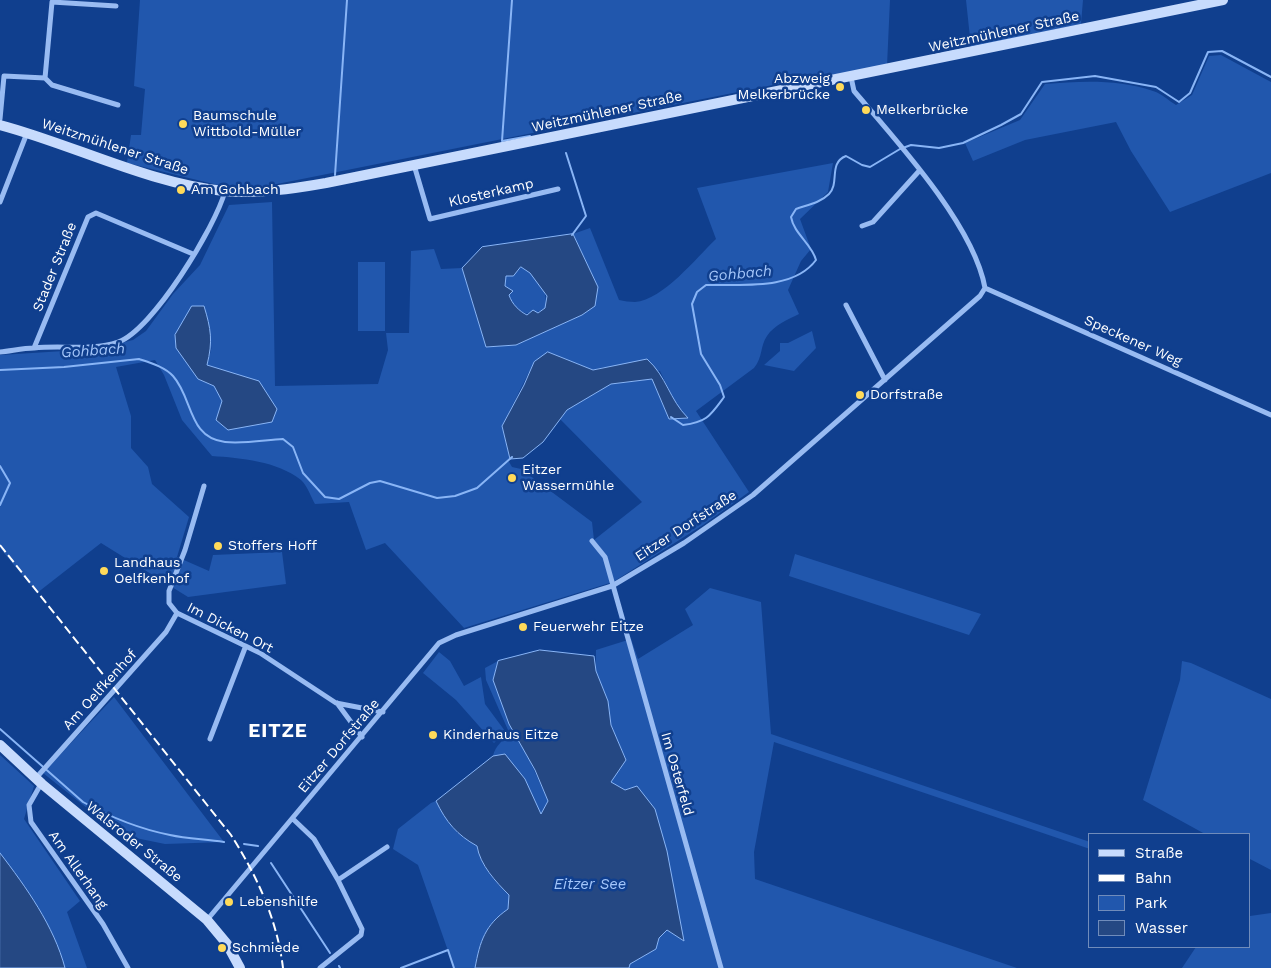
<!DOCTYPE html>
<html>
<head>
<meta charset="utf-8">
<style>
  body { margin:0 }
  #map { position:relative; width:1271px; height:968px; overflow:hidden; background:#103f8e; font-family:"Work Sans",sans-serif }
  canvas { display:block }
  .legend { position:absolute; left:1088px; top:833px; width:162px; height:115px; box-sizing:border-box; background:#103f8e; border:1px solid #708cbb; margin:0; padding:6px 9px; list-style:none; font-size:15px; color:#fff }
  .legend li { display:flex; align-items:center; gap:10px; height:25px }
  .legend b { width:25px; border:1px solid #708cbb }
</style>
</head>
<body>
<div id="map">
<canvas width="1271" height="968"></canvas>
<ul class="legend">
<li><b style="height:6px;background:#c7dbfd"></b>Straße</li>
<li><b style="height:6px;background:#fff"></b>Bahn</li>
<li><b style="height:14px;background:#2157ad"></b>Park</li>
<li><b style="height:14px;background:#254883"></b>Wasser</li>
</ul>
</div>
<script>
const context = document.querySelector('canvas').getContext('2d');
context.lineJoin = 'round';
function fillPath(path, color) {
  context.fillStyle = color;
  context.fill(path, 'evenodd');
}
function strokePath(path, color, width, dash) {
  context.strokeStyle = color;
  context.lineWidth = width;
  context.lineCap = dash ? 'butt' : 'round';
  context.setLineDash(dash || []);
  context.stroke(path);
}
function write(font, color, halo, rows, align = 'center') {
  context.font = font + ' "Work Sans",sans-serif';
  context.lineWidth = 5;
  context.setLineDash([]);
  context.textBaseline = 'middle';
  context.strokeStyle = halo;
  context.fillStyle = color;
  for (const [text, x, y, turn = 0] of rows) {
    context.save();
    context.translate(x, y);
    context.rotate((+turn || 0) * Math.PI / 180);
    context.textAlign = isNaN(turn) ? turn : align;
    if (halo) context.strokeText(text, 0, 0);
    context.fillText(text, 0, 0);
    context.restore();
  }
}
fillPath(new Path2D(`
  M 140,0 L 890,0 L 887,66 L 783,83 L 257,188 L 230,188 L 127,163 L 131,135 L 141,135 L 145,89 L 134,86 Z
  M 966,0 L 1083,0 L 1081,24 L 971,47 Z
  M 1221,55 L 1271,82 L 1271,173 L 1170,212 L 1131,151 L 1116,122 L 1025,140 L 973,161 L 965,143 L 1020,120 L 1045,84 C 1081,81 1118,79 1153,91 C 1161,93 1169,101 1176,105 L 1192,95 L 1209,56 Z
  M 833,163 L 828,192 L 800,219 L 811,249 L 801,261 L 788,290 L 799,314 C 789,319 774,325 767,336 C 760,346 763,357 754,368 L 696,411 L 749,492 L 703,525 L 613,582 L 464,628 L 385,543 L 366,550 L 349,502 L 315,504 C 311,497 307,485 301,480 C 277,461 241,458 212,456 L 182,420 L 164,375 L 155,360 L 116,367 L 131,416 L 131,448 L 148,467 L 152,484 L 189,517 L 177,557 L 209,571 L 213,555 L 282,552 L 286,584 L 188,597 L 101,543 L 37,593 L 0,548 L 0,355 L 96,349 L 133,340 L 146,331 L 173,294 L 200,265 L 229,205 L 272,202 L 275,386 L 378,384 L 388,350 L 386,333 L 409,333 L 411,251 L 434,249 L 441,269 L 462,268 L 486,347 L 516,345 L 582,315 L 598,287 L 573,234 L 590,228 L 619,300 C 624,301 630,302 635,302 C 663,300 696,258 716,239 L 697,188 ZM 212,346 L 207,365 L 220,370 L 228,430 L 222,401 L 214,386 L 198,379 ZM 548,352 L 593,370 L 604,367 L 660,371 L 677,406 L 687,417 L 669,419 L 652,379 L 611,384 L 567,410 L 560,419 L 642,502 L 594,540 L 592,522 L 521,469 L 512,467 L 508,460 L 510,459 L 502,426 L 534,362 Z
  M 358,262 L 385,262 L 385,331 L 358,331 Z
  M 521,267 C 537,277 549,289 545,308 C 529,319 516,313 509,295 L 512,291 L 505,286 L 506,276 L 518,271 Z
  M 812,331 L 816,348 L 794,371 L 764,365 L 780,351 L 780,343 L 788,343 Z
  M 795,554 L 981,614 L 969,635 L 789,576 Z
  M 710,588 L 761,602 L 771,734 L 1090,842 L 1090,849 L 774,742 L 754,852 L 755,879 L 1017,968 L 629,968 L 630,964 L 656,949 L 659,938 L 667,930 L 684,940 L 625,790 L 611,782 L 626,759 L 611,725 L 608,701 L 596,671 L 596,650 L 631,639 L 638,659 L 693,625 L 685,609 Z
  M 439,652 L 450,661 L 464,686 L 481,677 L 485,704 L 505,731 L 494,743 L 456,700 L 423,673 Z
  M 498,661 L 493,680 L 548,801 L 541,815 L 525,779 L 505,755 L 493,756 C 495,745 505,741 508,730 L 486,680 L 485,668 Z
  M 1182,661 L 1191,663 L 1271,699 L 1271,870 L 1250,859 L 1250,834 L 1205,834 L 1143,800 L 1180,680 Z
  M 114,697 L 224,842 L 165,844 L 121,835 L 43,773 Z
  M 0,755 L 34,786 L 24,819 L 80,901 L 67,912 L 87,968 L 0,968 Z
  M 436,801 C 446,822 457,836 477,846 C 480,865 495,882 509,895 L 508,909 C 485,925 480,942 475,968 L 454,968 L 418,865 L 393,849 L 398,829 L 431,803 Z
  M 1271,913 L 1271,968 L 1182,968 L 1196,947 L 1250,947 L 1250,916 Z`), '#2157ad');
const water = new Path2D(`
  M 573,234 L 598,287 L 595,306 L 582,315 L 516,345 L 486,347 L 462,268 L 482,247 ZM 521,267 L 530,273 L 547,296 L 545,308 L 538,313 L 533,310 L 527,315 C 519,311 512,304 509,295 L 513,291 L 505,286 L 506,276 L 513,276 Z
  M 192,306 L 204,306 C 211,329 213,341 207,365 L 259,381 L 277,409 L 272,422 L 228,430 L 216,420 L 222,401 L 214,386 L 198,379 L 176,348 L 175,335 Z
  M 548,352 L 593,370 L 647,359 C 667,377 669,399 688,418 L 669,419 L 652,379 L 611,384 L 567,410 L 543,442 L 523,458 L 510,459 L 502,426 L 524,385 L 534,362 Z
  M 540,650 L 594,656 L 596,671 L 608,701 L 611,725 L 626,760 L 611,782 L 625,790 L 637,786 L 655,809 L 667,851 L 684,941 L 667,930 L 659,938 L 656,949 L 630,964 L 629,968 L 475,968 C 480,941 485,925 508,909 L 509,895 C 496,882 480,865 477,846 C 457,835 446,822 436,801 L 493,756 L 505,754 L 525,779 L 541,814 L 548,801 L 535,770 L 509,724 L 493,680 L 498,661 Z
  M 0,853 C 26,887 54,926 65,968 L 0,968 Z`);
fillPath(water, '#254883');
strokePath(water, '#89b5f6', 1);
strokePath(new Path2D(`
  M 512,0 L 502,141 L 530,136
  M 566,153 L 586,216 L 572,235
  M 335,175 L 347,0
  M 0,370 L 64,367 L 139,359 C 151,363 165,367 173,376 C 193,398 188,438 225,442 C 244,444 265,440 283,439 L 293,447 L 303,473 L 325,497 L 339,499 L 370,483 L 380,481 L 437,498 L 455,496 L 477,488 L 512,457
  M 671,417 L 683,425 C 707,422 710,416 724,397 L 720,385 L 701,354 L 692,304 L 697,292 L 706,285 C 741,284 793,291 816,260 C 812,244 794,234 791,217 L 796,209 C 807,205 820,203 829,194 C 840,183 828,163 846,156 L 862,165 L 870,167 L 900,149 L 911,145 L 939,148 L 963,143 L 1001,125 L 1021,114 L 1042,82 L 1095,76 L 1156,87 L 1179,102 L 1190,93 L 1208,52 L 1222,51 L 1271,77
  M 0,466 L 10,483 L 0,505
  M 0,729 L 83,802 C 110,817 140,829 170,835 C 188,839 206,839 224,842
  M 244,844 L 258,846
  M 271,863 L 330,953
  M 339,966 L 340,968
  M 401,968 L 448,950 L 454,968`), '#89b5f6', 2);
strokePath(new Path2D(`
  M 45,78 L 52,2 L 116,6
  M 0,119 L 4,76 L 45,78 L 52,85 L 118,105
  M 414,165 L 430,219 L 558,189
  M 0,202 L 27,133
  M 862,226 L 873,222 L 920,170
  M 985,288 L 1271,415
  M 846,305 L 885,380
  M 34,348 L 88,217 L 96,213 L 193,254
  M 0,352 C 11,351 23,348 34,348 C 62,345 91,351 118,342 C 152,331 216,226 225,191
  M 204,486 L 185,550 L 169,591 L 169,603 L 177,613 L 260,653 L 336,703 L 383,712
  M 592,541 L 605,557 L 721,968
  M 337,703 L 362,737
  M 210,739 L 245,648
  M 36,778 L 166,632 L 177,613
  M 41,784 L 29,805 L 31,822 L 103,924 L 128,968
  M 293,819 L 314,839 L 338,880 L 362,929 L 361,935 L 320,968
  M 338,880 L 387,847
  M 207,920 L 439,643 L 456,635 L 612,586 L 684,543 L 753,495 L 980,296 L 985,288 C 974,225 896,140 854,91 L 851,77`), '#98bbf2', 5);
strokePath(new Path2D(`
  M 0,125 C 72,144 150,184 224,191 C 258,194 292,189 326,183 L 1223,0
  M 0,745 L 42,784 L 207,920 L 227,944 L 240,968`), '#c7dbfd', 10);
strokePath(new Path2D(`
  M 0,545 L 231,835 C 257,876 277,919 283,968`), '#fff', 2, [9, 4]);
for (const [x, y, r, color] of [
  [840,87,5,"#ffda5a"],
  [866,110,5,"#ffda5a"],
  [183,124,5,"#ffda5a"],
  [181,190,5,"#ffda5a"],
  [860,395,5,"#ffda5a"],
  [512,478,5,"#ffda5a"],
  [218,546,5,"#ffda5a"],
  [104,571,5,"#ffda5a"],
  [523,627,5,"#ffda5a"],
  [433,735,5,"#ffda5a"],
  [229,902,5,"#ffda5a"],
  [222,948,5,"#ffda5a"]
]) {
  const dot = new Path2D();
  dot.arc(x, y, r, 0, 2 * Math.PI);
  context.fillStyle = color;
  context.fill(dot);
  strokePath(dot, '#103f8e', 2);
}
write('14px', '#fff', '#103f8e', [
  ["Weitzmühlener Straße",1004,32,-12],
  ["Weitzmühlener Straße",607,112,-12],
  ["Weitzmühlener Straße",115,147,18],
  ["Klosterkamp",491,193,-13],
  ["Stader Straße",55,267,-68],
  ["Speckener Weg",1133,341,24],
  ["Eitzer Dorfstraße",686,526,-33],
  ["Im Dicken Ort",230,628,27],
  ["Am Oelfkenhof",100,690,-48],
  ["Eitzer Dorfstraße",339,746,-50],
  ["Im Osterfeld",677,774,74],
  ["Walsroder Straße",134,842,39],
  ["Am Allerhang",78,870,55]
]);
write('14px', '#fff', '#103f8e', [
  ["Abzweig",830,79,"right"],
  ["Melkerbrücke",830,95,"right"],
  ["Melkerbrücke",876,110],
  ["Baumschule",193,116],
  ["Wittbold-Müller",193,132],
  ["Am Gohbach",191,190],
  ["Dorfstraße",870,395],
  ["Eitzer",522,470],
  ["Wassermühle",522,486],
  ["Stoffers Hoff",228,546],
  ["Landhaus",114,563],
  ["Oelfkenhof",114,579],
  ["Feuerwehr Eitze",533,627],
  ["Kinderhaus Eitze",443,735],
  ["Lebenshilfe",239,902],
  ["Schmiede",232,948]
], 'left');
write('italic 15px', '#a4c6fa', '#103f8e', [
  ["Gohbach",740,274,-5],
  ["Gohbach",93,351,-4],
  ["Eitzer See",590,885]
]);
context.letterSpacing = '1px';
write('bold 19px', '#fff', '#103f8e', [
  ["EITZE",278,731]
]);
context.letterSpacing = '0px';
</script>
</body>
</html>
